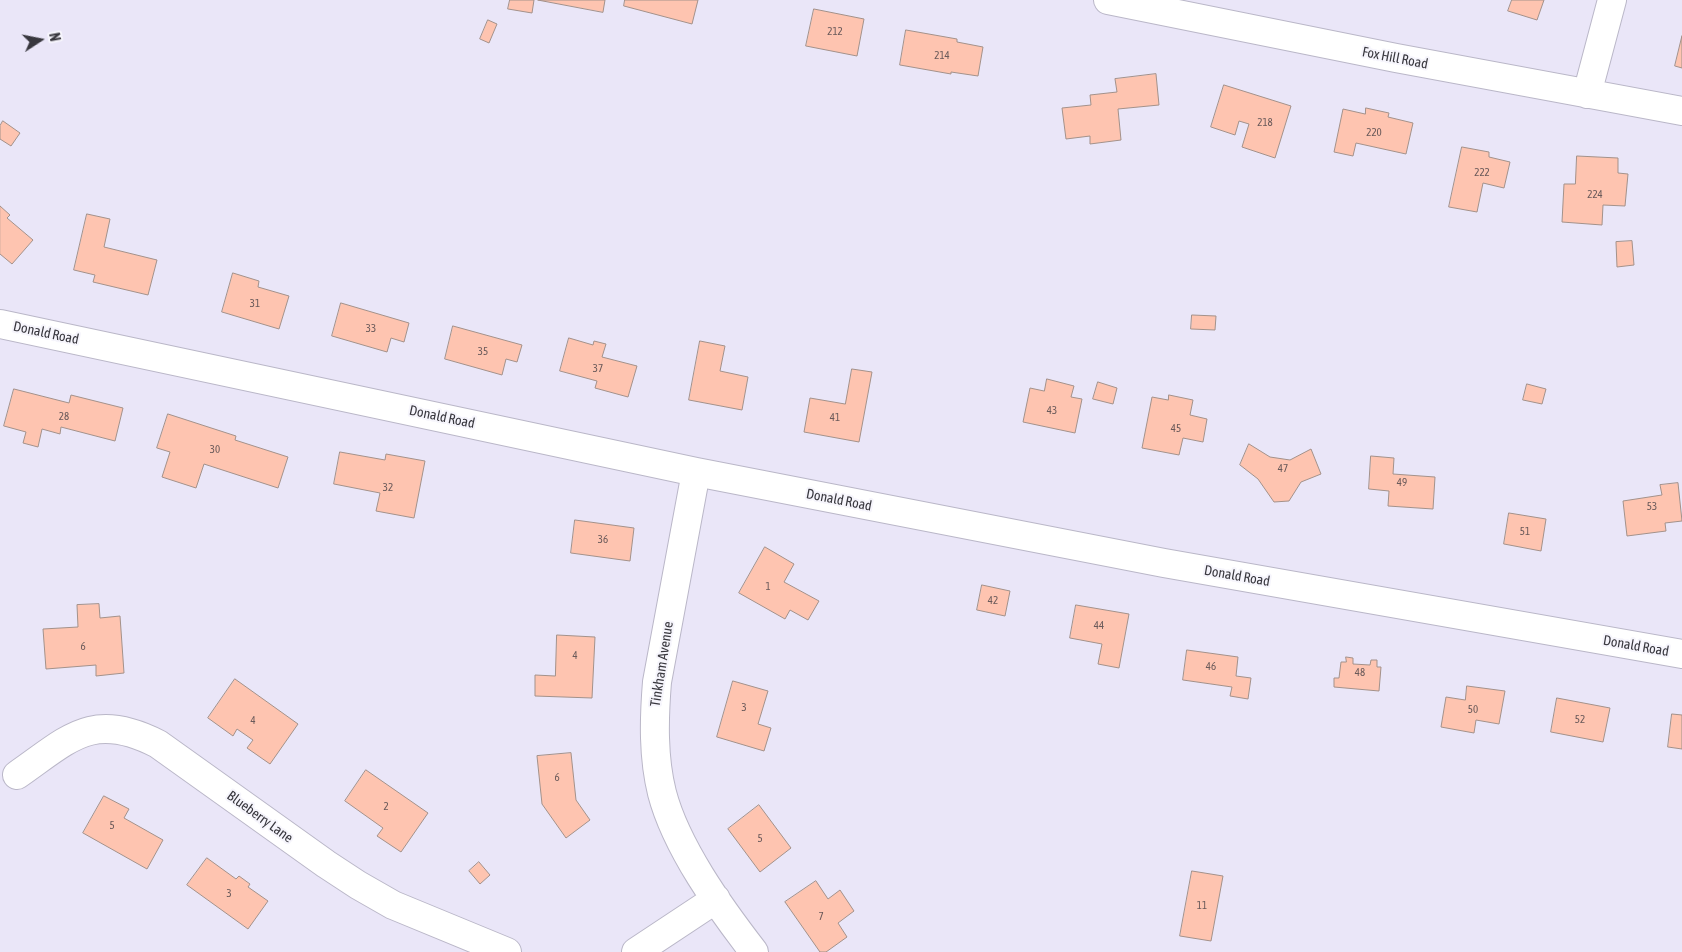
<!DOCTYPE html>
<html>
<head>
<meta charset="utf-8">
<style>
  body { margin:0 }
  #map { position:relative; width:1682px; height:952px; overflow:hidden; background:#eae6f8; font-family:"Asap Condensed",sans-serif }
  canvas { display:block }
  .north { position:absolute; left:15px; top:15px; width:50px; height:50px; -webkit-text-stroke:4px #f6f5fc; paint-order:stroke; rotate:79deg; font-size:14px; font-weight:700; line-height:20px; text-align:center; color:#38373e }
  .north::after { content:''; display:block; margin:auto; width:18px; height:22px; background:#38373e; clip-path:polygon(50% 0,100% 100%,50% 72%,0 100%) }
</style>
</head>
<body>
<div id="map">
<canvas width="1682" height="952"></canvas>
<div class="north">N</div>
</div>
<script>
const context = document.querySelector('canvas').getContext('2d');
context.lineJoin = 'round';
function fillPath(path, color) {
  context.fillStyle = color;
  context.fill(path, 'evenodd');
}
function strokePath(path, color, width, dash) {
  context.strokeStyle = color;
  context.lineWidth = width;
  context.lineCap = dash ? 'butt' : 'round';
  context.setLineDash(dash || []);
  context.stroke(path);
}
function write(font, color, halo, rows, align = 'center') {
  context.font = font + ' "Asap Condensed",sans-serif';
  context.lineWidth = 4;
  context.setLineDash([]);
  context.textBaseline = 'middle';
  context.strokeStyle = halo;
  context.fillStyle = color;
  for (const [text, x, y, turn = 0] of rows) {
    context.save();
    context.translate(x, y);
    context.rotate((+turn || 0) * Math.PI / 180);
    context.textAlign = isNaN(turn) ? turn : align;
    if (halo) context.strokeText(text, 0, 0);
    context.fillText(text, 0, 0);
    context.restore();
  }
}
const building = new Path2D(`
  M 510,0 L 534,0 L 532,13 L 508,9 Z
  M 538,0 L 605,0 L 603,12 Z
  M 625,0 L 698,0 L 692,24 L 624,6 Z
  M 1512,0 L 1544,0 L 1537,20 L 1508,11 Z
  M 814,9 L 864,19 L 857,56 L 806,46 Z
  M 488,20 L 497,24 L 489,43 L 480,39 Z
  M 906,30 L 957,39 L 957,42 L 983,47 L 978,76 L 951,72 L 951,74 L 900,65 Z
  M 1682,36 L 1682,68 L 1675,66 Z
  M 1156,74 L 1159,105 L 1118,109 L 1121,140 L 1090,144 L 1090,136 L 1066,139 L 1062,108 L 1091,105 L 1090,95 L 1117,92 L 1115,79 Z
  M 1224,85 L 1291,106 L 1275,158 L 1242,147 L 1249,124 L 1239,121 L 1235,135 L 1211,127 Z
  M 1366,108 L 1389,113 L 1388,117 L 1413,123 L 1406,154 L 1356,143 L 1353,156 L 1334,152 L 1343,109 L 1365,114 Z
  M 3,121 L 20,133 L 11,146 L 0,139 L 0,126 Z
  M 1462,147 L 1489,152 L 1489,157 L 1510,162 L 1504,188 L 1483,183 L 1477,212 L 1449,207 Z
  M 1577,156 L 1618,158 L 1618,173 L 1628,174 L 1625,206 L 1603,205 L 1602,225 L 1562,222 L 1564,184 L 1575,184 Z
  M 0,206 L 10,215 L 7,218 L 33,240 L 12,264 L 0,254 Z
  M 87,214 L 110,219 L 104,247 L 157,260 L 148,295 L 93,282 L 95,275 L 74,270 Z
  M 1632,241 L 1634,265 L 1617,267 L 1616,242 Z
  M 233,273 L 259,281 L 258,287 L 289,296 L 279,329 L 222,312 Z
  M 341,303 L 409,323 L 404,342 L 391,338 L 387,352 L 332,336 Z
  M 1192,315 L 1216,316 L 1215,330 L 1191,329 Z
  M 453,326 L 522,345 L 517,362 L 506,359 L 502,375 L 445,359 Z
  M 569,338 L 593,345 L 594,341 L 606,344 L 602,357 L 637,366 L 628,397 L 595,388 L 597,381 L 560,371 Z
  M 700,341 L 725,346 L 720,371 L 748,377 L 742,410 L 689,400 Z
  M 852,369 L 872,372 L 859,442 L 804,432 L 810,398 L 845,404 Z
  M 1047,379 L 1074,386 L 1071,397 L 1082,399 L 1075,433 L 1023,422 L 1030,388 L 1044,391 Z
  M 1098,382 L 1117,388 L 1113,404 L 1093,399 Z
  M 1527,384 L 1546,389 L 1542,404 L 1523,400 Z
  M 14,389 L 69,403 L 71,395 L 123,408 L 115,441 L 61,427 L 60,434 L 42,429 L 38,447 L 23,443 L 26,432 L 4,426 Z
  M 1169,395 L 1193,400 L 1190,415 L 1207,419 L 1203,442 L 1183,438 L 1179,455 L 1142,448 L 1152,397 L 1168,400 Z
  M 168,414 L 236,436 L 235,440 L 288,457 L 278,488 L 204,464 L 196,488 L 162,477 L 170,452 L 157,448 Z
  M 1249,444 L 1270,457 L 1290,460 L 1311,449 L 1321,474 L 1301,482 L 1289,501 L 1274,502 L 1258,479 L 1240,465 Z
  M 340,452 L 385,460 L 386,454 L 425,461 L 414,518 L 376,511 L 380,493 L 334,484 Z
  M 1371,456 L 1394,458 L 1393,474 L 1435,477 L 1433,509 L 1388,506 L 1389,491 L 1369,489 Z
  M 1678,483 L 1682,521 L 1665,523 L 1666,531 L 1627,536 L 1623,501 L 1662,495 L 1660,485 Z
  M 1509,513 L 1546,519 L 1541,551 L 1504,544 Z
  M 575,520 L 634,528 L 630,561 L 571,553 Z
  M 765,547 L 794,564 L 784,582 L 819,601 L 808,620 L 790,610 L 785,619 L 739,593 Z
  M 982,585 L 1010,591 L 1005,616 L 977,610 Z
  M 99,604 L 100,618 L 120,616 L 124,673 L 96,676 L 96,665 L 46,669 L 43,629 L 78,627 L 77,605 Z
  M 1076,605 L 1129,614 L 1119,668 L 1098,664 L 1102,644 L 1070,638 Z
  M 557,635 L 595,637 L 592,698 L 535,696 L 535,675 L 555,676 Z
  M 1187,650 L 1238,657 L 1236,676 L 1251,678 L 1248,699 L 1230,696 L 1232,687 L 1183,680 Z
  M 1346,657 L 1353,658 L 1353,664 L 1370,665 L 1371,660 L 1377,660 L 1377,667 L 1381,667 L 1379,691 L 1334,687 L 1334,678 L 1339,678 L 1341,662 L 1346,662 Z
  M 235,679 L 298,724 L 270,764 L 247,748 L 253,740 L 237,729 L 233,736 L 208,718 Z
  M 733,681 L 768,691 L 758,724 L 771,728 L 764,751 L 717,737 Z
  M 1467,686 L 1505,691 L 1499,724 L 1476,720 L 1474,733 L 1441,727 L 1446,697 L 1465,700 Z
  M 1557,698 L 1610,708 L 1603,742 L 1551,732 Z
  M 1672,714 L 1682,715 L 1682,749 L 1668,747 Z
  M 571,753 L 576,800 L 590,820 L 566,838 L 542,804 L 537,756 Z
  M 366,770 L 428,813 L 401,852 L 377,836 L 383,828 L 345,801 Z
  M 104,796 L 129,809 L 124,818 L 163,840 L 147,869 L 83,833 Z
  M 759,805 L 791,848 L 760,872 L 728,829 Z
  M 207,858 L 236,879 L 239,876 L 250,884 L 248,887 L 268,901 L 248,929 L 187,885 Z
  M 479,862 L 490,875 L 480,884 L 469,871 Z
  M 1192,871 L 1223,876 L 1211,941 L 1180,936 Z
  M 816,881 L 828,899 L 840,890 L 854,911 L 838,923 L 847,937 L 826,952 L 820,952 L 785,902 Z`);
fillPath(building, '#fec4b0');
strokePath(building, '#a3918a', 1);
const minor = new Path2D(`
  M 1108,0 L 1396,58 L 1682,111
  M 1587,94 L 1612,0
  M 0,324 L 696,472 L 1164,563 L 1682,654
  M 696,472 L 657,682 C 654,719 653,757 662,793 C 676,847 720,908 754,952
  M 17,775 C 69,739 92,710 158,744 L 326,864 L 358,885 L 393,905 L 507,952
  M 636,952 L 716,899`);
strokePath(minor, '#bab7c8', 30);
strokePath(minor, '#fff', 28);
write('11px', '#6a5a5a', null, [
  ["212",835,32],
  ["214",942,56],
  ["218",1265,123],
  ["220",1374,133],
  ["222",1482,173],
  ["224",1595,195],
  ["31",255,304],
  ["33",371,329],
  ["35",483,352],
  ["37",598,369],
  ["43",1052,411],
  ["28",64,417],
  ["41",835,418],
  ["45",1176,429],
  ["30",215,450],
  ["47",1283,469],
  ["49",1402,483],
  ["32",388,488],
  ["53",1652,507],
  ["51",1525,532],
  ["36",603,540],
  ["1",768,587],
  ["42",993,601],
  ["44",1099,626],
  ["6",83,647],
  ["4",575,656],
  ["46",1211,667],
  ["48",1360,673],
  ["3",744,708],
  ["50",1473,710],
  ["52",1580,720],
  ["4",253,721],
  ["6",557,778],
  ["2",386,807],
  ["5",112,826],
  ["5",760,839],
  ["3",229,894],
  ["11",1202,906],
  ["7",821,917]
]);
write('14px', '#38373e', '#f6f5fc', [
  ["Fox Hill Road",1395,58,11],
  ["Donald Road",46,333,12],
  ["Donald Road",442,417,12],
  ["Donald Road",839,500,11],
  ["Donald Road",1237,576,10],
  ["Donald Road",1636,646,10],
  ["Tinkham Avenue",662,664,-81],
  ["Blueberry Lane",260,817,36]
]);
</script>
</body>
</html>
